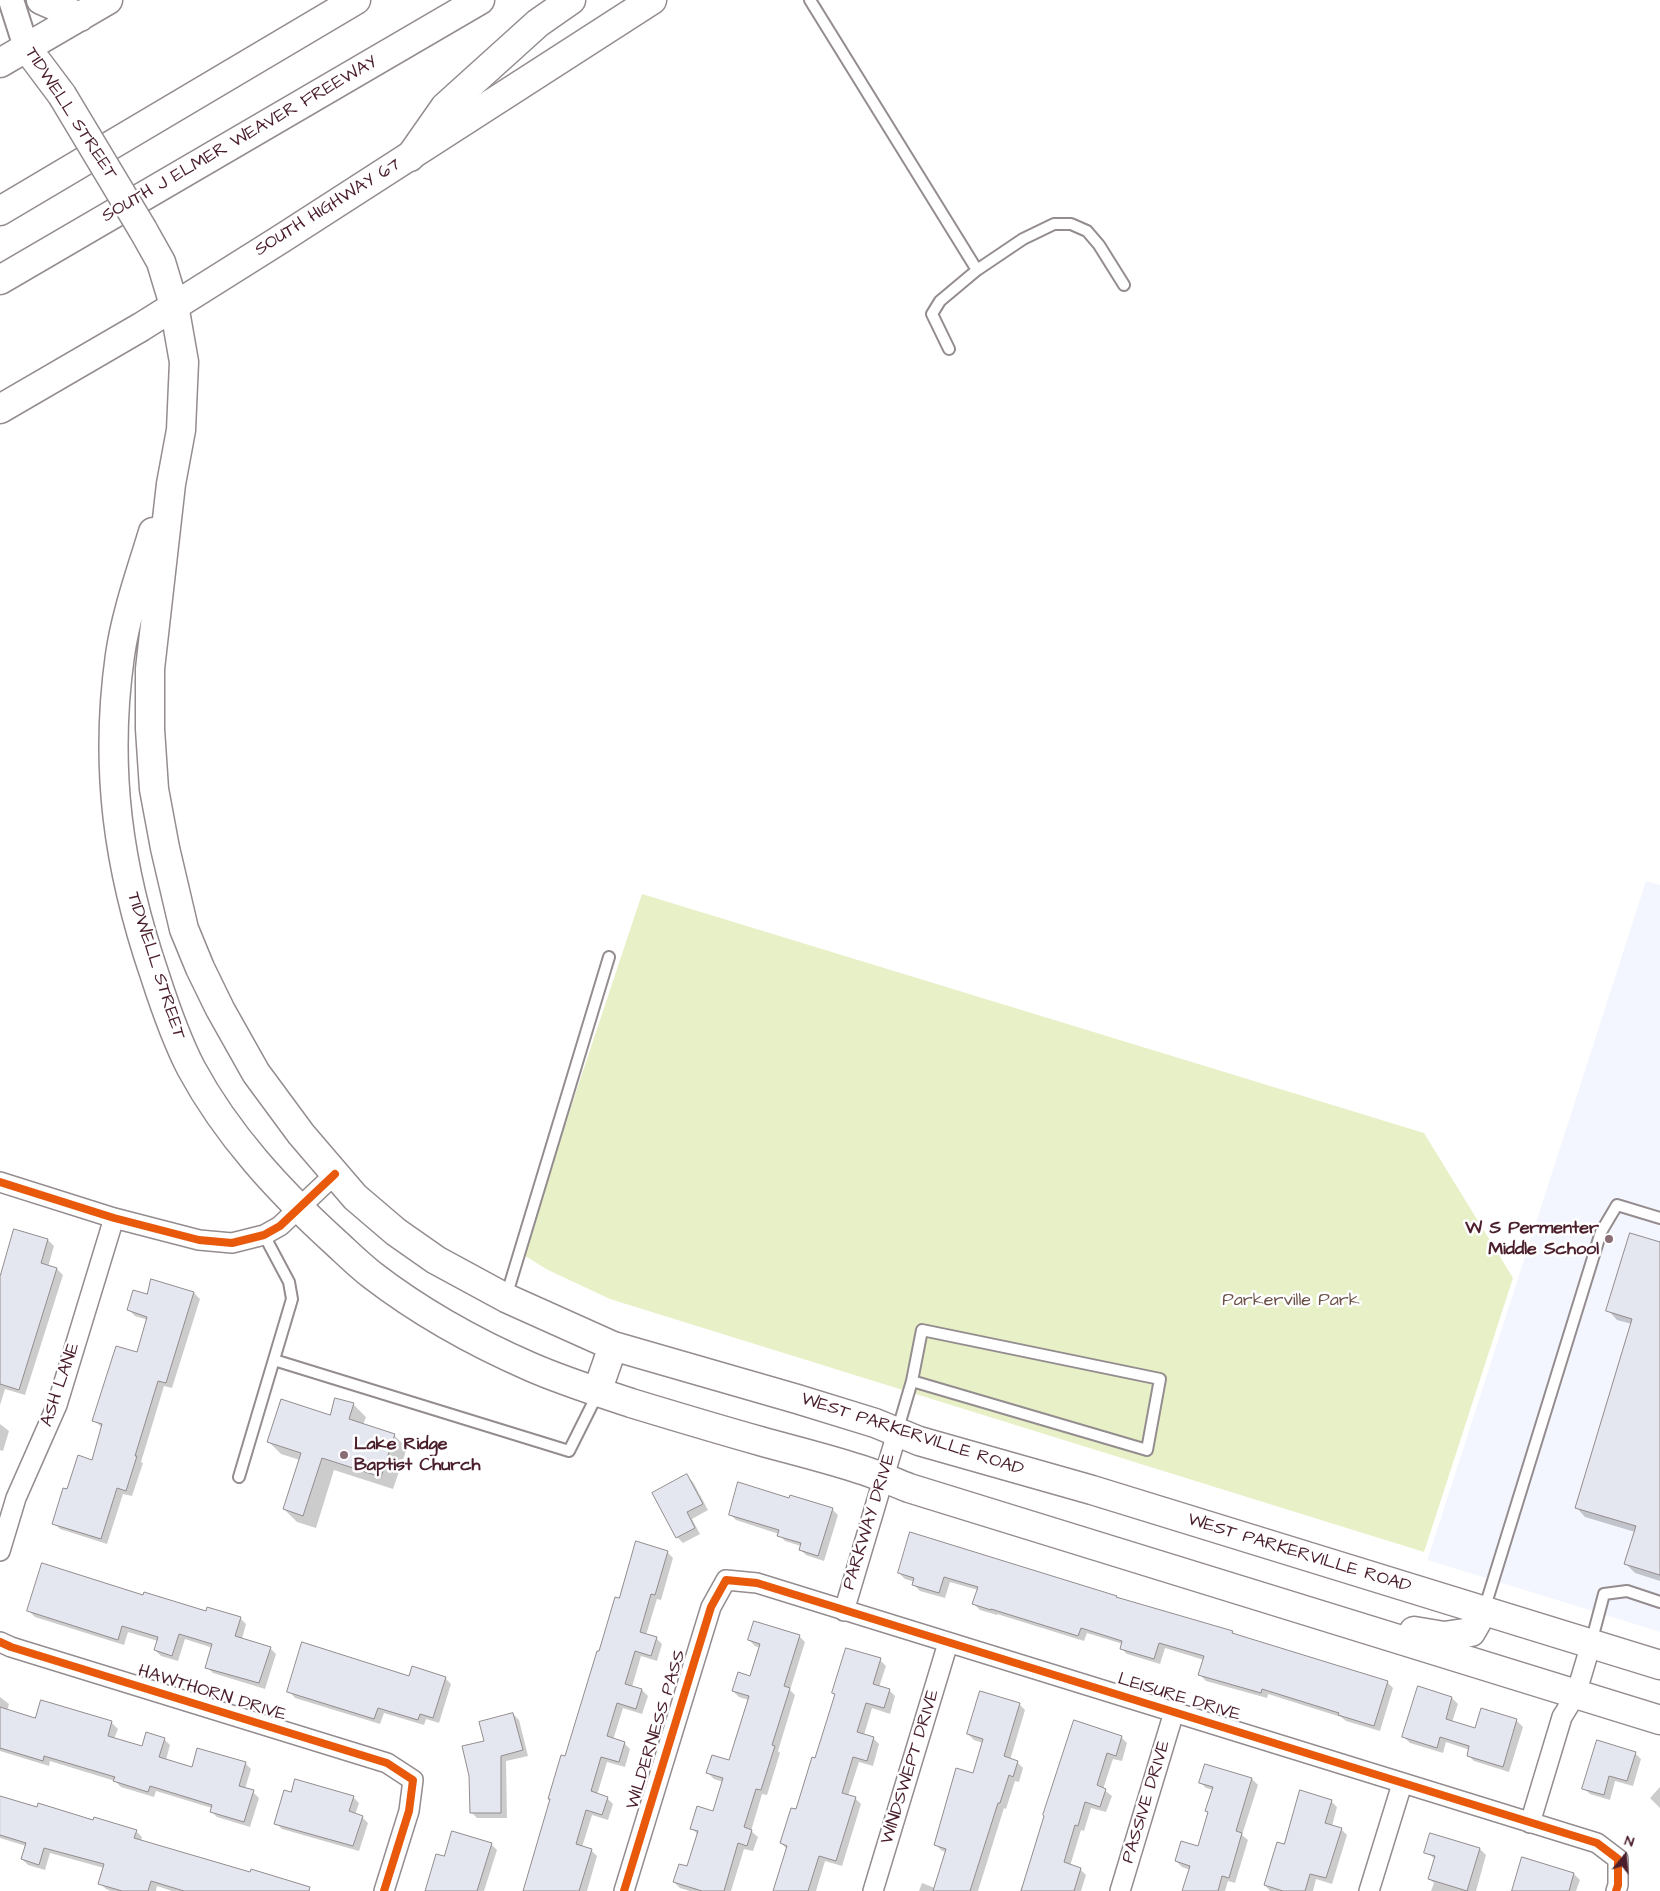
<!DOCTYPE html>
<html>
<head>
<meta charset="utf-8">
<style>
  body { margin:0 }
  #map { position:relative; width:1660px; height:1891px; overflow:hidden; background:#fff; font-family:"Architects Daughter",sans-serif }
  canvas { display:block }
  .north { position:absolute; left:1600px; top:1831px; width:50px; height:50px; -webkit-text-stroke:4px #fff; paint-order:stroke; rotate:17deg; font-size:14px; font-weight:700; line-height:20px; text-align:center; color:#4a1f2b }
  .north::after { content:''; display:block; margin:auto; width:18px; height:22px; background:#4a1f2b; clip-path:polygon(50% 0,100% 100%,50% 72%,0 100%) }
</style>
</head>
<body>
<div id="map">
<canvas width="1660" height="1891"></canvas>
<div class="north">N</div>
</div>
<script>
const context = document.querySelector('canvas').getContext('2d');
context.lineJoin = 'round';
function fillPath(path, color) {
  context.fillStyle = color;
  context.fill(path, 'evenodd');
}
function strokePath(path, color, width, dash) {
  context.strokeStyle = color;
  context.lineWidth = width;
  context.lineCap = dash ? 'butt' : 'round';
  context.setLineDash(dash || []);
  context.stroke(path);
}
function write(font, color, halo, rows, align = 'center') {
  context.font = font + ' "Architects Daughter",sans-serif';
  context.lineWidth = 5;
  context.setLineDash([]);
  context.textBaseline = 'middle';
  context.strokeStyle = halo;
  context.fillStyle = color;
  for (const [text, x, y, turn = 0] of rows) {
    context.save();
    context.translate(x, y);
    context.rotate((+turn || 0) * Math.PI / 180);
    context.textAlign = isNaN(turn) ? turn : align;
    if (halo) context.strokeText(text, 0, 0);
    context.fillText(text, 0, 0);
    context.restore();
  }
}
fillPath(new Path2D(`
  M 1646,881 L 1660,885 L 1660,1632 L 1428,1560 L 1428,1558 Z`), '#f3f6fe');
fillPath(new Path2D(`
  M 642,894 L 1424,1133 L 1513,1278 L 1424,1552 L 610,1299 L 548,1270 L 522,1254 Z`), '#e7f0c6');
fillPath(new Path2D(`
  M 48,1240 L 54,1246 L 48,1267 L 57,1269 L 63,1275 L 25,1395 L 5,1389 L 0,1405 L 0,1287 Z
  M 1660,1243 L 1660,1581 L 1635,1573 L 1626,1564 L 1635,1532 L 1585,1517 L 1576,1507 L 1632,1324 L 1617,1320 L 1608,1310 Z
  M 194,1293 L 200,1299 L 172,1388 L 164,1386 L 141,1462 L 143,1463 L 132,1496 L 123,1494 L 107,1544 L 60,1529 L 54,1523 L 68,1490 L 92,1461 L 103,1428 L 94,1421 L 137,1354 L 148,1320 L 135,1316 L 129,1310 L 147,1296 Z
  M 353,1404 L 366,1417 L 363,1425 L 394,1435 L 407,1448 L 393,1489 L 334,1470 L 316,1528 L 297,1522 L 284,1509 L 300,1460 L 281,1454 L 269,1442 L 330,1416 Z
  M 0,1424 L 9,1431 L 3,1451 L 0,1450 Z
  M 687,1476 L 693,1482 L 708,1510 L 692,1519 L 700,1534 L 683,1543 L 677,1537 Z
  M 790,1499 L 832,1509 L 838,1515 L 824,1561 L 806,1555 L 800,1549 L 801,1546 L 785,1541 L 779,1535 L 779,1534 L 736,1520 L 730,1514 Z
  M 911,1534 L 1116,1597 L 1118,1599 L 1232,1632 L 1235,1635 L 1387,1682 L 1393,1688 L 1380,1731 L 1346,1721 L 1341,1717 L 1268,1694 L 1267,1698 L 1206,1681 L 1200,1675 L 1204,1660 L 1165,1648 L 1160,1664 L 1127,1654 L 1121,1648 L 1123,1644 L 1087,1633 L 1084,1641 L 997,1614 L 997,1615 L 980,1610 L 974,1604 L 978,1590 L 950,1582 L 945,1598 L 920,1591 L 914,1585 L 915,1582 L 905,1579 L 899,1573 Z
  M 667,1552 L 673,1558 L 661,1600 L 657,1599 L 646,1635 L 656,1638 L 662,1644 L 657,1661 L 641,1656 L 632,1687 L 642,1690 L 648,1696 L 642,1714 L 623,1708 L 613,1740 L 624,1743 L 630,1749 L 625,1767 L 607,1762 L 597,1795 L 607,1798 L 613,1804 L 608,1820 L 592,1815 L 582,1847 L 591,1850 L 597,1856 L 587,1891 L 524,1891 L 551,1801 L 549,1798 L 565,1758 L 600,1653 L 620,1600 Z
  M 144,1597 L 240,1618 L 246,1624 L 242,1639 L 270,1648 L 276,1654 L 265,1689 L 213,1673 L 207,1667 L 213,1648 L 185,1639 L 178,1661 L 161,1656 L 155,1650 L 158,1641 L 128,1632 L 124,1645 L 35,1617 L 29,1611 Z
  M 799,1636 L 805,1642 L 790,1690 L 795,1695 L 778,1751 L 780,1753 L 767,1795 L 762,1794 L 751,1831 L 758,1837 L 753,1851 L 744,1849 L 731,1891 L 690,1891 L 680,1888 L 674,1882 L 688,1868 L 698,1835 L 692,1828 L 713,1813 L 723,1782 L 714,1779 L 708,1773 L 730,1762 L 749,1700 L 739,1697 L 733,1691 L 751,1678 L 760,1648 L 755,1646 L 749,1640 Z
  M 880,1660 L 886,1666 L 879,1687 L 889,1690 L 895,1696 L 890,1714 L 872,1708 L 864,1735 L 873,1738 L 879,1744 L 873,1766 L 859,1762 L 848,1796 L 855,1798 L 861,1804 L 842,1866 L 825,1861 L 816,1891 L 775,1891 L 787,1849 L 781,1843 L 797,1811 L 816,1760 Z
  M 445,1678 L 451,1684 L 439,1723 L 426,1719 L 424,1725 L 384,1713 L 380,1724 L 295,1698 L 289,1691 Z
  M 0,1697 L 9,1704 L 7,1711 L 36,1720 L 42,1701 L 112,1723 L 118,1729 L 114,1739 L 143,1748 L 164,1739 L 170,1745 L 166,1760 L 192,1768 L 245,1763 L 251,1769 L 245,1789 L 253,1792 L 259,1798 L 250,1827 L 217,1817 L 211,1811 L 212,1808 L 156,1791 L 154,1797 L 121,1787 L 115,1781 L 50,1761 L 49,1766 L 0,1751 Z
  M 1452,1698 L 1458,1704 L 1452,1722 L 1476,1730 L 1482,1710 L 1517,1721 L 1523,1727 L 1509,1772 L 1474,1761 L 1468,1755 L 1470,1750 L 1446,1742 L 1443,1753 L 1410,1743 L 1404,1737 Z
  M 1019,1704 L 1025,1710 L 1010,1760 L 1017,1762 L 1023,1768 L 1019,1782 L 1015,1781 L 1006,1809 L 1004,1808 L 978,1891 L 919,1891 L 922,1883 L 935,1888 L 946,1852 L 942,1851 L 936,1845 L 974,1775 L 983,1743 L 974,1740 L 968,1734 Z
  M 513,1714 L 519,1720 L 528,1756 L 506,1761 L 507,1818 L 477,1818 L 471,1812 L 486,1742 Z
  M 1121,1737 L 1127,1743 L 1122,1761 L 1113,1759 L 1103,1789 L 1112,1796 L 1106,1812 L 1091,1808 L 1084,1831 L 1081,1830 L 1070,1866 L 1080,1869 L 1086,1875 L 1081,1891 L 1020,1891 L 1022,1886 L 1024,1887 L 1045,1816 Z
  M 1635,1753 L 1641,1759 L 1633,1786 L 1615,1781 L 1610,1800 L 1590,1794 L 1584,1788 Z
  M 1205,1765 L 1252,1779 L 1258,1785 L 1242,1835 L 1248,1840 L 1235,1883 L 1228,1881 L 1225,1891 L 1184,1891 L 1190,1870 L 1182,1867 L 1176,1861 L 1198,1847 L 1209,1813 L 1207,1811 L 1213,1790 L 1206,1788 L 1200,1782 Z
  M 1660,1787 L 1660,1808 L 1650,1798 Z
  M 0,1797 L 38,1808 L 136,1831 L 142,1837 L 141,1841 L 298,1891 L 172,1891 L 157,1886 L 156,1891 L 111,1891 L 106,1889 L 100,1883 L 104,1868 L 50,1853 L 45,1870 L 28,1865 L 22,1859 L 26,1846 L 0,1838 Z
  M 353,1797 L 359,1803 L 355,1815 L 362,1817 L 368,1823 L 359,1851 L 282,1829 L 276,1823 Z
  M 1331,1801 L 1337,1807 L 1332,1826 L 1341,1829 L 1347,1835 L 1332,1884 L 1316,1879 L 1313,1891 L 1270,1891 L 1265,1885 L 1284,1846 Z
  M 1431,1834 L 1480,1849 L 1486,1855 L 1476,1891 L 1431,1891 L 1434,1883 L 1429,1879 L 1435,1859 L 1426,1852 Z
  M 491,1844 L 497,1850 L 484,1891 L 425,1891 Z
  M 1574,1874 L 1580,1880 L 1576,1891 L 1513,1891 Z`), '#0003');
const building = new Path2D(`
  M 14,1229 L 48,1239 L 41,1263 L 57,1268 L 19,1390 L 0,1384 L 0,1277 Z
  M 1630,1233 L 1660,1242 L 1660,1575 L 1624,1564 L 1636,1526 L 1575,1508 L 1632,1319 L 1606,1311 Z
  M 151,1279 L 194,1292 L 166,1383 L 158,1381 L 135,1456 L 137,1456 L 126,1491 L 117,1488 L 101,1539 L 52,1524 L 63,1488 L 67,1489 L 78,1455 L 92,1460 L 102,1424 L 92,1421 L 116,1346 L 137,1352 L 147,1317 L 127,1310 L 133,1290 L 147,1294 Z
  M 335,1398 L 354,1403 L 349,1419 L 395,1434 L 381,1477 L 322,1458 L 303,1516 L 283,1509 L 301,1453 L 267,1442 L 281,1399 L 330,1415 Z
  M 687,1474 L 703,1504 L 687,1512 L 695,1528 L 676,1538 L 652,1493 Z
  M 738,1482 L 789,1498 L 790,1495 L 833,1508 L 818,1556 L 799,1550 L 801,1543 L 777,1536 L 779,1530 L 729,1515 Z
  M 910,1532 L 1117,1596 L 1116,1597 L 1233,1631 L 1232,1633 L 1388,1681 L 1374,1726 L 1338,1715 L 1339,1713 L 1262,1689 L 1261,1693 L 1198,1675 L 1204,1656 L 1159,1643 L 1154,1659 L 1120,1649 L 1122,1641 L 1081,1628 L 1078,1636 L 991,1609 L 991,1610 L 972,1604 L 978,1587 L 944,1577 L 939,1593 L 912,1585 L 914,1578 L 898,1573 Z
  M 636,1541 L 668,1551 L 655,1595 L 651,1594 L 640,1632 L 657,1637 L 651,1656 L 635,1651 L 625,1684 L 642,1689 L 636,1709 L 617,1703 L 607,1736 L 625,1742 L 619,1762 L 601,1757 L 591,1791 L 608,1797 L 602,1815 L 586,1810 L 576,1844 L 592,1849 L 579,1891 L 523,1891 L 550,1799 L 548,1799 L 561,1755 L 565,1756 L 597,1651 L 599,1651 L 615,1597 L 619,1598 Z
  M 42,1563 L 143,1595 L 144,1592 L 206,1611 L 207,1607 L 241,1617 L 235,1636 L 271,1647 L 259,1683 L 205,1668 L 212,1644 L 179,1634 L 172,1656 L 154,1650 L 158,1637 L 122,1626 L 118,1640 L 27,1611 Z
  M 754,1621 L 800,1635 L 784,1686 L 790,1688 L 772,1745 L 775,1746 L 761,1790 L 756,1789 L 744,1827 L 752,1830 L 747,1846 L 738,1843 L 724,1891 L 702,1891 L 673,1882 L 679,1864 L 687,1866 L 698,1831 L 690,1829 L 697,1806 L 713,1811 L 723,1778 L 706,1773 L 712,1755 L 729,1760 L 749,1696 L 732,1691 L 738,1672 L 750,1676 L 760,1644 L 748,1640 Z
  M 302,1642 L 409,1676 L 412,1666 L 446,1677 L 433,1718 L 420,1714 L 418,1720 L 378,1708 L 374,1719 L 287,1692 Z
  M 846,1648 L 881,1658 L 873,1684 L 890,1689 L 884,1708 L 866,1703 L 857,1732 L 874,1737 L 867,1761 L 853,1757 L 842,1793 L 856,1797 L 836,1861 L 819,1856 L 808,1891 L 773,1891 L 787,1846 L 780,1843 L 791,1808 L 796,1809 L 812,1757 L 815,1758 L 835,1694 L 832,1693 Z
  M 1418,1686 L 1452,1697 L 1446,1719 L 1475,1728 L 1481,1708 L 1517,1719 L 1503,1767 L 1467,1756 L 1469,1746 L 1440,1737 L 1437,1748 L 1402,1737 Z
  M 980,1691 L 1020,1703 L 1004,1756 L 1018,1761 L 1013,1777 L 1009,1775 L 1000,1803 L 998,1803 L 970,1891 L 933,1891 L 946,1849 L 934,1845 L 956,1768 L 973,1773 L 983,1739 L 967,1734 Z
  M 41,1700 L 112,1721 L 108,1736 L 142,1746 L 146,1732 L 165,1738 L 159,1757 L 192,1767 L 197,1748 L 246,1762 L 239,1786 L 254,1790 L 244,1822 L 210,1812 L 212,1805 L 150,1786 L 148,1792 L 113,1781 L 115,1777 L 44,1756 L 43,1761 L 0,1748 L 0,1707 L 35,1718 Z
  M 513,1713 L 523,1750 L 501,1756 L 501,1813 L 470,1813 L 469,1776 L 462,1746 L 484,1741 L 479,1722 Z
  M 1074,1720 L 1122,1736 L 1116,1756 L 1107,1753 L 1097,1785 L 1106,1789 L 1100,1807 L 1085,1802 L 1078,1826 L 1075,1825 L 1064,1862 L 1081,1868 L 1074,1891 L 1021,1891 L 1044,1816 L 1043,1815 Z
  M 1597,1740 L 1636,1752 L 1627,1781 L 1609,1776 L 1604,1795 L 1582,1789 Z
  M 1205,1764 L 1252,1778 L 1236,1831 L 1242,1833 L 1229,1878 L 1222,1876 L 1218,1891 L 1182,1891 L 1190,1866 L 1175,1861 L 1181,1841 L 1198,1846 L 1208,1812 L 1205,1811 L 1213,1787 L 1199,1783 Z
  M 295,1779 L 354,1796 L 349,1811 L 363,1816 L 353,1846 L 274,1824 L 284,1790 L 291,1792 Z
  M 1300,1790 L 1332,1800 L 1325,1823 L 1342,1828 L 1326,1878 L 1310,1874 L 1305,1891 L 1283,1891 L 1264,1885 L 1277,1842 L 1284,1844 Z
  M 0,1796 L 37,1807 L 38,1803 L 93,1820 L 94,1817 L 137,1830 L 134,1838 L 250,1872 L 251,1869 L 310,1887 L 309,1891 L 184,1891 L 151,1881 L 148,1891 L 122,1891 L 98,1884 L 104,1864 L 44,1848 L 39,1865 L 21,1859 L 26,1843 L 0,1835 Z
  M 452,1831 L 492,1843 L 477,1891 L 425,1891 L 436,1854 L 444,1856 Z
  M 1430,1833 L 1480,1848 L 1467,1891 L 1428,1879 L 1435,1856 L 1424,1853 Z
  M 1522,1857 L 1574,1873 L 1569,1891 L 1512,1891 Z`);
fillPath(building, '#e4e6f0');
strokePath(building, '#948c8e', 1);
const service = new Path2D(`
  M 810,0 L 977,270 L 1023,239 L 1054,224 L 1071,224 L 1087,231 L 1099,245 L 1124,285
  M 949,349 L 932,314 L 940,301 L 977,270
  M 506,1297 L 609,957
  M 274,1360 L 569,1451 L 593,1403 L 597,1392
  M 897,1432 L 912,1381 L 922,1330 L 1160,1379 L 1147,1450 L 912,1381
  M 239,1477 L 292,1299 L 289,1282 L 264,1235
  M 1484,1610 L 1601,1232 L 1617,1205 L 1660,1218
  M 1591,1643 L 1604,1594 L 1627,1591 L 1660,1602`);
const minor = new Path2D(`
  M 0,1182 L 114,1218 L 199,1240 L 232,1243 L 264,1235 L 280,1226 L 335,1174
  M 0,1551 L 16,1498 L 57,1405 L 114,1218
  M 844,1611 L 897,1433
  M 0,1642 L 11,1647 L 387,1763 L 413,1780 L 409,1811 L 384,1891
  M 1530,1823 L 1562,1717 L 1576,1694 L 1591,1644
  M 624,1891 L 711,1607 L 726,1580 L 757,1583 L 1597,1843 L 1618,1859 L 1618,1885 L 1616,1891
  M 873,1891 L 948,1643
  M 1120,1891 L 1174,1712
  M 1369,1891 L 1402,1784`);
const tertiary = new Path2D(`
  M 11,0 L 26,47`);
const secondary = new Path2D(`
  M 41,0 L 80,17
  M 26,47 L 62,95
  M 0,63 L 108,0
  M 143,230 L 161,262 L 174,305 L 184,362 L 181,430 L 171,484 L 150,669 L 150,729 L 154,789 L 165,848 L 184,929 L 200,968 L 220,1009 L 256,1073 L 301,1134 L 355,1197 L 396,1232 L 436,1260 L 506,1298 L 613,1346 L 797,1399 L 875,1423 L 919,1441 L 1092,1490 L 1660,1665
  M 0,409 L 141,327 L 281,239 L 652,0
  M 153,532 C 141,572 126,613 120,655 C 104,768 118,868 155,976 C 165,1007 176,1039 191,1068 C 227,1135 279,1191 335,1242 C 347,1253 359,1265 372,1275 C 420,1312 476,1343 531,1367 C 563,1381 598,1392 631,1403 C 674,1416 717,1429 760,1441 C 792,1450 825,1458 856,1468 C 874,1473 891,1481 909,1488 L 1660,1720
  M 597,1392 L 613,1346
  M 1414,1631 L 1444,1636 L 1471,1632 L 1483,1611`);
const motorway = new Path2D(`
  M 410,157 L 445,107 L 538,23 L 571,0
  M 0,211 L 356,0
  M 0,280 L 480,0`);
strokePath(service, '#948c8e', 14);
strokePath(minor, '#948c8e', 22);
strokePath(tertiary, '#948c8e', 28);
strokePath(secondary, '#948c8e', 31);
strokePath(motorway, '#948c8e', 31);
strokePath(service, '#fff', 10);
strokePath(minor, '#fff', 19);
strokePath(tertiary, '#fff', 24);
strokePath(secondary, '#fff', 28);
strokePath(motorway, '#fff', 28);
const secondaryBridge = new Path2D(`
  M 62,95 L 143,230`);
strokePath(secondaryBridge, '#948c8e', 31, []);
strokePath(secondaryBridge, '#fff', 28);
strokePath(new Path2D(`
  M 0,1182 L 114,1218 L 199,1240 L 232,1243 L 264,1235 L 280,1226 L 335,1174
  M 0,1642 L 11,1647 L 387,1763 L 413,1780 L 409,1811 L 384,1891
  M 624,1891 L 711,1607 L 726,1580 L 757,1583 L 1597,1843 L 1618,1859 L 1618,1885 L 1616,1891`), '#e8590c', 8);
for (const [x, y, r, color] of [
  [1609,1239,5,"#896d75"],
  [344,1455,5,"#896d75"]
]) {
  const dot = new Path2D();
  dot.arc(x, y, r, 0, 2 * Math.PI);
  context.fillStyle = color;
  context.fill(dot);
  strokePath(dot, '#fff', 2);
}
write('18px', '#4a1f2b', '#fff', [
  ["TIDWELL STREET",70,114,57],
  ["SOUTH J ELMER WEAVER FREEWAY",240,140,-30],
  ["SOUTH HIGHWAY 67",328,208,-32],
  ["TIDWELL STREET",155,966,72],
  ["ASH LANE",61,1385,-71],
  ["WEST PARKERVILLE ROAD",912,1435,18],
  ["PARKWAY DRIVE",870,1522,-73],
  ["WEST PARKERVILLE ROAD",1299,1554,17],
  ["HAWTHORN DRIVE",212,1694,17],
  ["LEISURE DRIVE",1179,1698,17],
  ["WILDERNESS PASS",657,1730,-73],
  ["WINDSWEPT DRIVE",911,1767,-73],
  ["PASSIVE DRIVE",1147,1802,-73]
]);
write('bold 18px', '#4a1f2b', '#fff', [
  ["W S Permenter",1599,1229],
  ["Middle School",1599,1250],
  ["Lake Ridge",354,1445,"left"],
  ["Baptist Church",354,1466,"left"]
], 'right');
write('18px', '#6c5046', '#fff', [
  ["Parkerville Park",1291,1301]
]);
</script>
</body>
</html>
